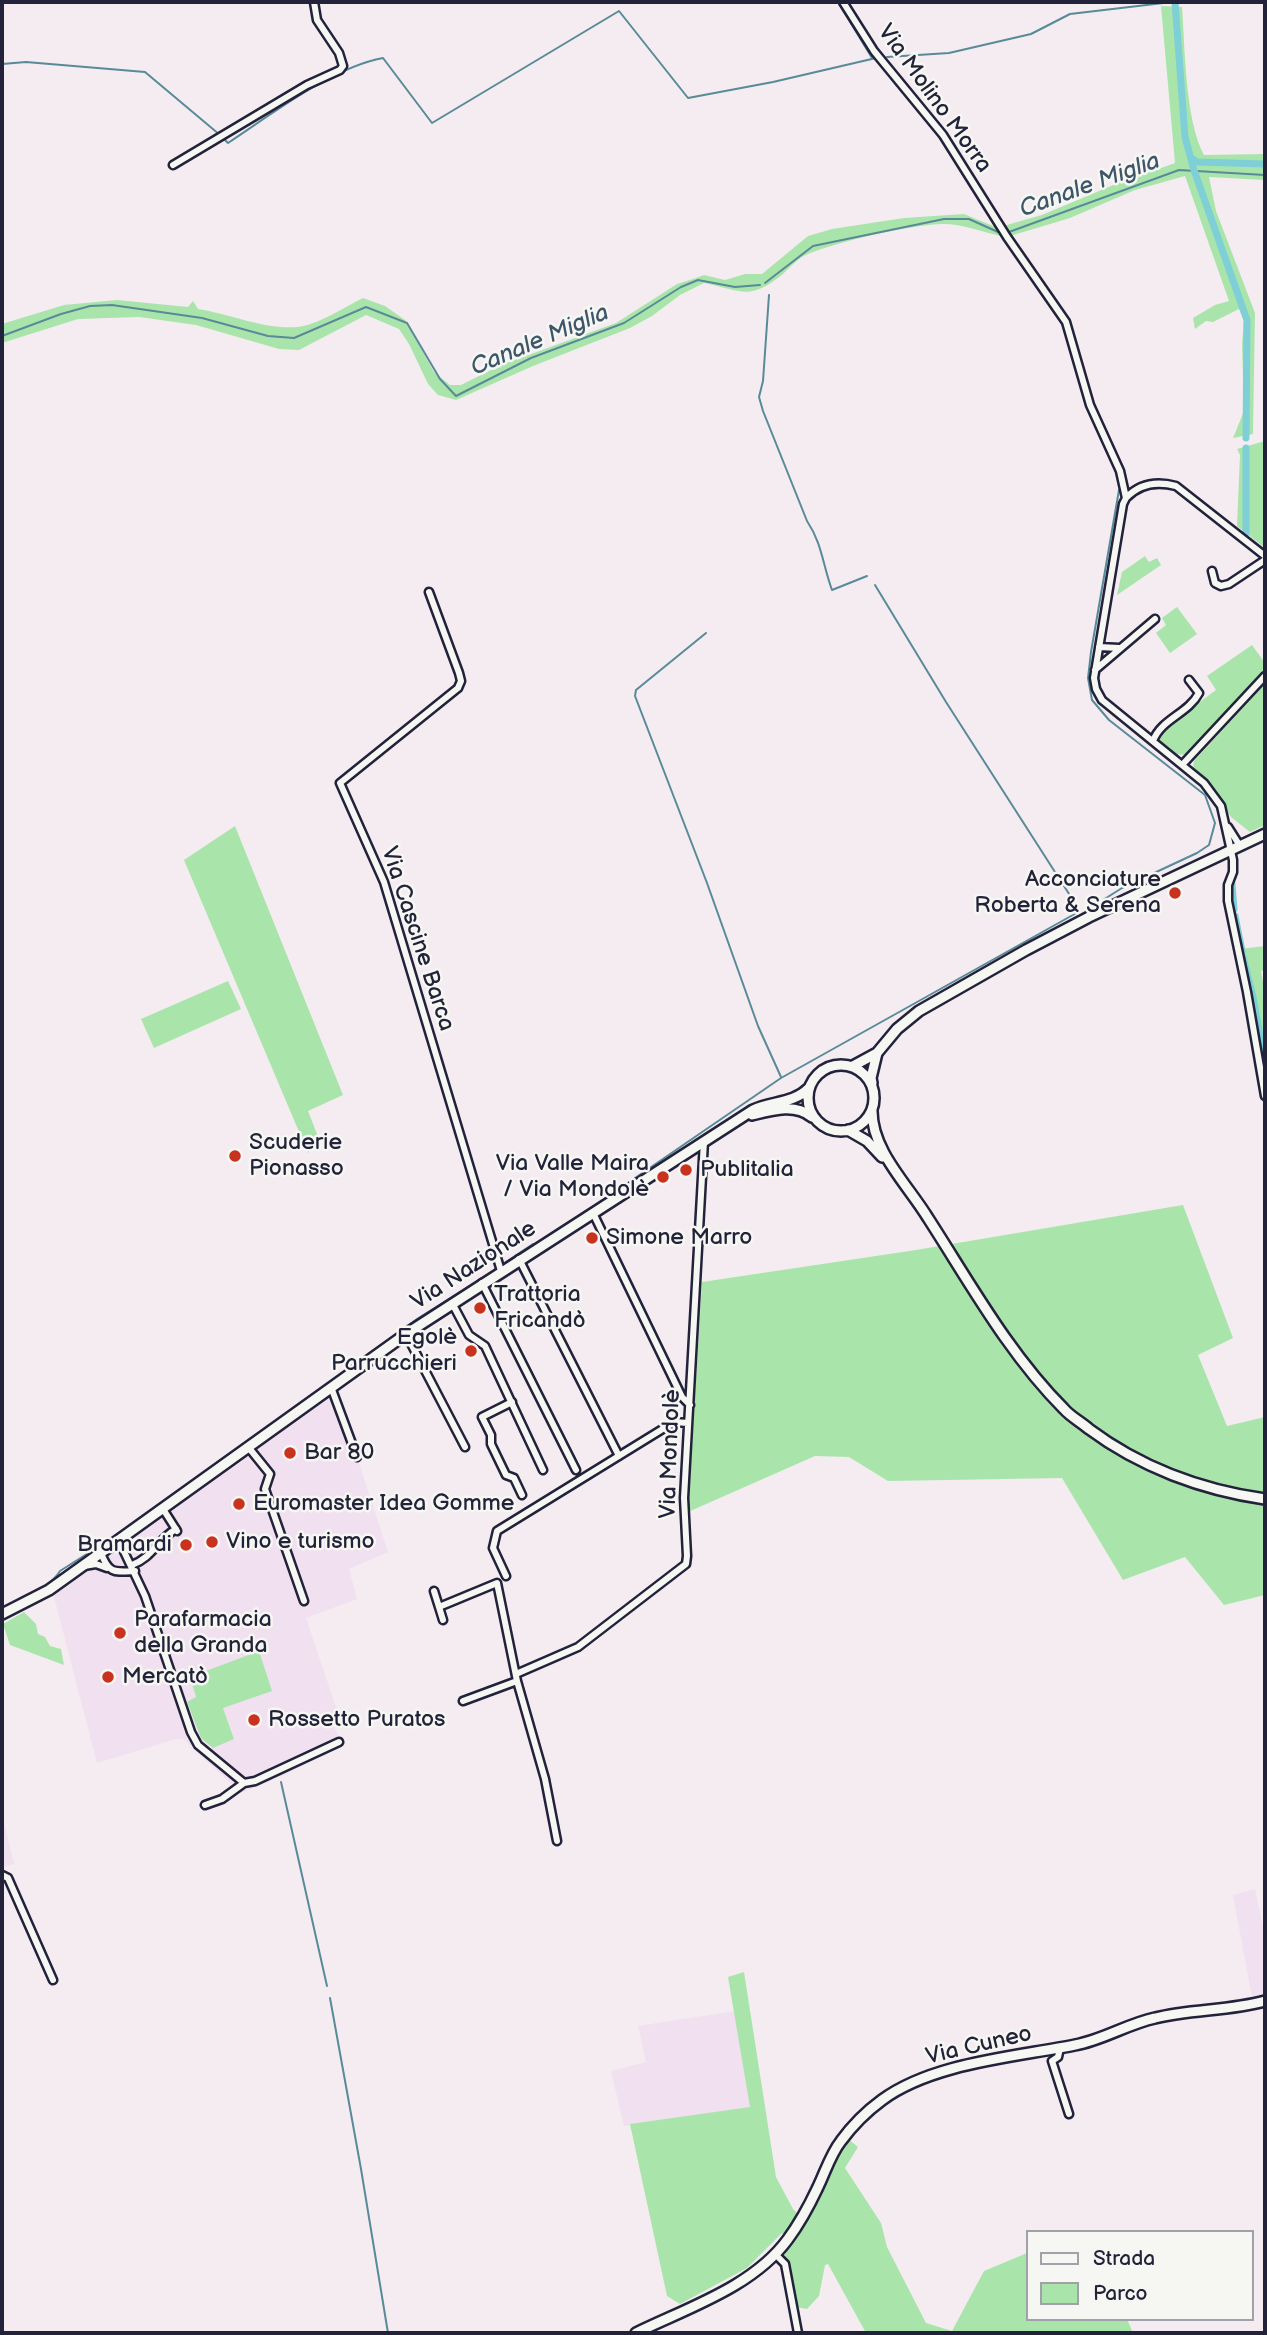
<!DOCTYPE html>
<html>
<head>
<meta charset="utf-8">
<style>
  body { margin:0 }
  #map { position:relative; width:1267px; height:2335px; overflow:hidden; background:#f4ecf1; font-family:"Balsamiq Sans",sans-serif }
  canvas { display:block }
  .frame { position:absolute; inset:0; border:4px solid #22223b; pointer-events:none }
  .legend { position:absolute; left:1026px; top:2230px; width:228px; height:91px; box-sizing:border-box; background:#f6f6f2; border:2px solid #a1a1a9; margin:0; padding:9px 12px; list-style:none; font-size:21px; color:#22223b }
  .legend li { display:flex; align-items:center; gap:14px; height:35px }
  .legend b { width:35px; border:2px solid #a1a1a9 }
</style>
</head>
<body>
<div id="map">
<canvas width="1267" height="2335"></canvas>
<div class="frame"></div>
<ul class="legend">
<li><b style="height:9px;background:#f6f6f2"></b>Strada</li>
<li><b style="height:19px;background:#a9e5ab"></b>Parco</li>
</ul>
</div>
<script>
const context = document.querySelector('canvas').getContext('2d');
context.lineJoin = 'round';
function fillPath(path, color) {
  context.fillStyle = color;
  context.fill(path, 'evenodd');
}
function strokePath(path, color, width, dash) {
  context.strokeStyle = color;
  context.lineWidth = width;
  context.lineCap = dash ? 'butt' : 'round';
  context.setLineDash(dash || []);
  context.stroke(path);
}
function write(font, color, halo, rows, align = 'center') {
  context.font = font + ' "Balsamiq Sans",sans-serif';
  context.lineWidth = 5;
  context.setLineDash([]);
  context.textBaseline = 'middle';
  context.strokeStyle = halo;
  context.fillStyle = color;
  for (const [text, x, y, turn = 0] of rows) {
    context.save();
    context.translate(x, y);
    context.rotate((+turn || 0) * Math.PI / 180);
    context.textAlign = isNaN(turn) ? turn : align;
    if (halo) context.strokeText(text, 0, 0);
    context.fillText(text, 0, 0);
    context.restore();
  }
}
fillPath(new Path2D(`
  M 336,1393 L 388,1552 L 349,1569 L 357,1599 L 306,1618 L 339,1716 L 332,1719 L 341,1745 L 286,1774 L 241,1793 L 183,1739 L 176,1739 L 97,1763 L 53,1593 ZM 259,1652 L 223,1708 L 234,1738 L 196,1697 L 190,1677 Z
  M 2,1814 L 14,1864 L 2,1867 Z
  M 1255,1889 L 1265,1937 L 1265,1994 L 1252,1997 L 1233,1895 Z
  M 735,2011 L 751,2107 L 624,2126 L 611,2071 L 646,2062 L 638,2026 Z`), '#f1e0ef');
fillPath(new Path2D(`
  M 1161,6 L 1182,7 C 1185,47 1185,120 1204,155 L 1265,154 L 1265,180 L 1209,177 L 1216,211 L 1255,313 L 1253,434 L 1233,438 L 1244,411 L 1242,344 L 1244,320 L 1239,309 L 1213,322 L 1206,321 L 1195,329 L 1193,318 L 1215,305 L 1229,301 L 1185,176 L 1135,190 L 1070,218 L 1010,236 L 1003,226 L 1042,215 L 1111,186 L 1175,163 Z
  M 964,214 L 998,228 L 1001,236 C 982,232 963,224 943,224 C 909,225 840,241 808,254 C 798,258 790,267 783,274 C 750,301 742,291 704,283 L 680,295 L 652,316 L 630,328 L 533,366 L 456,400 L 438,395 L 428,384 L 409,344 L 399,329 L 366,315 L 299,350 L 279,349 L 196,325 L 139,317 L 78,319 L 2,343 L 2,324 L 64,305 L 117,300 L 188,307 L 193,301 L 198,309 C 230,314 266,330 297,327 C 318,325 343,308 363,298 L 385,306 L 405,320 L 434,372 L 450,385 L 461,385 L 501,365 L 616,323 L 677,284 L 693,279 L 704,275 L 725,280 L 745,274 L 762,274 L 808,236 L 832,229 L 904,218 Z
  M 1265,441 L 1265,548 L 1237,526 L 1240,455 L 1237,449 Z
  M 1145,556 L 1149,562 L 1157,558 L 1161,565 L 1117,595 L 1122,572 Z
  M 1177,607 L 1197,634 L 1170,653 L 1156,633 L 1166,625 L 1162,618 Z
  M 1252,645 L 1265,663 L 1265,669 L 1186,755 L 1175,754 L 1157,740 L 1159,732 L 1216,690 L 1207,676 Z
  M 1265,684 L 1265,825 L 1250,832 L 1231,817 L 1214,789 L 1193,768 L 1194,761 Z
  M 235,826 L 343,1095 L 308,1111 L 319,1139 L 308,1153 L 184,860 Z
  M 1265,946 L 1265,970 L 1261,971 L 1265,993 L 1265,1080 C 1256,1036 1251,992 1240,949 Z
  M 228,981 L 241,1009 L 154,1048 L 141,1019 Z
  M 1183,1205 L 1233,1338 L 1198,1355 L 1227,1426 L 1265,1417 L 1265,1595 L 1224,1605 L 1185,1557 L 1123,1580 L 1062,1478 L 888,1481 L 849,1457 L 815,1456 L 688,1512 L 702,1282 L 916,1250 Z
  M 24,1612 L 36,1624 L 38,1634 L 45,1637 L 50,1646 L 61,1649 L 64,1665 L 10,1645 L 3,1624 Z
  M 259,1651 L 272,1691 L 223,1708 L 234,1739 L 213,1748 L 201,1738 L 187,1702 L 196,1697 L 190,1677 Z
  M 744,1972 L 776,2177 L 793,2209 L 805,2221 L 848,2139 L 858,2147 L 845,2168 L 881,2223 L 887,2247 L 926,2323 L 952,2331 L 984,2271 L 1027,2253 L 1027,2319 L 1127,2319 L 1133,2333 L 866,2333 L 828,2264 L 825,2265 L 819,2296 L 807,2309 L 796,2307 L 792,2278 L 784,2254 L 790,2245 L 782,2233 L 747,2268 L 680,2304 L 667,2296 L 630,2124 L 750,2107 L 728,1977 Z`), '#a9e5ab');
strokePath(new Path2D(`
  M 838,2 L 872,58
  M 887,57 L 949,53 L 1031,34 L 1070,14 L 1172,2
  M 2,64 L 26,62 L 145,72 L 220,135
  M 224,139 L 228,143 C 272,114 333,67 383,58 L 432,123 L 619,11 L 688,98 L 773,82 L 876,58
  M 1009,232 L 1179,170 L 1265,175
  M 765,283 L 813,246 L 944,219 L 969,219 L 998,232
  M 769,295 L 763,381 L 759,397 L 763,411 L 807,521 C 822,543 823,566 832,590 L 867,576
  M 2,336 L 61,314 L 90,306 L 112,305 L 202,318 L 268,336 L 294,338 L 366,307 L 407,323 L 440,379 L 456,396 L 531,358 L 624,323 L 681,287 L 698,280 L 735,287 L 760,285
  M 706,633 L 636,690 L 635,696 L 707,883 L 758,1026 L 781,1077
  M 1095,905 L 1122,888 L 1197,853 L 1209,845 L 1215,823 L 1205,795 L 1109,720 L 1092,700 L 1088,678 L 1091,652 L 1119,490
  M 600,1202 L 781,1078 L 1080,911 L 946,702 L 875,585
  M 503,1264 L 533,1244
  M 342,1374 L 417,1319 L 492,1272
  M 15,1603 C 30,1594 51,1586 60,1571 L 126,1529
  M 281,1782 L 327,1986
  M 330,1998 L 361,2169 L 388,2333`), '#598a98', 2);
strokePath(new Path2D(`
  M 1175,2 L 1185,137 L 1194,170 L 1247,320 L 1246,438
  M 1191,158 L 1197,162 L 1265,164
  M 1246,533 L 1246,448
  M 1232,884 L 1234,909
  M 1235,916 L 1242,951
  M 1243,957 L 1253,997 L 1265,1063`), '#7ecfd6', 7);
const street = new Path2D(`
  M 843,2 L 874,51 L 943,135 L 1007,237 L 1066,322 L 1090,405 L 1120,471 L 1126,498 L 1123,504 L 1094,678 L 1096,689 L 1102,700 L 1204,783 L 1221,806 L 1233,860 L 1233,872 L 1228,885 L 1228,901 L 1247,992 L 1265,1096
  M 173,165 L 307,85 L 340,70 L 343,66 L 339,53 L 317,20 L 314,2
  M 1126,498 C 1140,483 1157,481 1176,486 L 1265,556
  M 1212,571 L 1215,583 L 1221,586 L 1229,584 L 1265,560
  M 429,592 L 459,673 L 461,681 L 458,688 L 340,783 L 384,882 L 501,1271
  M 1099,647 L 1119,648
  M 1095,670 L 1155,619
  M 1153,741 C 1161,719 1188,714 1199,693 L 1189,680
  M 1182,765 L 1265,676
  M 1228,827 L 1240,846
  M 593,1213 L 682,1397 L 690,1405
  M 519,1259 L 619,1456
  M 482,1283 L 576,1470
  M 452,1303 L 469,1335 L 485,1346 L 543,1470
  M 406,1334 L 465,1447
  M 331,1387 L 357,1457
  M 512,1402 L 482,1417 L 491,1435 L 491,1444 L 506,1475 L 514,1478 L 522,1495
  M 249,1448 L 270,1474 L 265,1489 L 304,1601
  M 163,1509 L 177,1531
  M 119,1541 L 145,1596 L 191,1732 L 198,1745 L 244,1783
  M 101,1553 C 109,1574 114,1572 135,1571
  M 132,1565 C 153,1557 156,1541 176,1529
  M 84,1566 L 96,1564 L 107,1568
  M 506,1576 L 493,1548 L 497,1531 L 674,1422 L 688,1423
  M 434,1591 L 439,1607 L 497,1583 L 517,1681 L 463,1701
  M 439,1607 L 443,1620
  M 516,1674 L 578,1647 L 686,1564 L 687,1556 L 684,1498 L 704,1141
  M 517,1681 L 545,1779 L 557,1841
  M 205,1805 L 222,1799 L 244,1783 L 255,1781 L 339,1742
  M 2,1875 L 8,1878 L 53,1980
  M 1060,2048 L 1058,2057 L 1052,2061 L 1069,2114
  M 775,2254 L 785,2264 L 798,2333`);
const secondary = new Path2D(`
  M808 1098a33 33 0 1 1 66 0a33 33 0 1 1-66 0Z
  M 853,1066 L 877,1053 L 897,1029 L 919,1011 L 1026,950 L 1089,917 L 1265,834
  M 872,1083 L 871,1078 L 877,1053
  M 872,1111 C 872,1151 908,1185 928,1218 C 970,1283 1009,1354 1064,1409 C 1071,1417 1081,1422 1089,1429 C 1140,1467 1202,1490 1265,1499
  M 752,1115 C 772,1110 795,1103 812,1117
  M 848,1130 L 867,1141 L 882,1157
  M 2,1614 L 49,1590 L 406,1334 L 753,1110 C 772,1101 793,1104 809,1088
  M 636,2333 C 687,2308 753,2287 788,2239 C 799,2224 809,2206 817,2189 C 825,2173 830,2155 841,2141 C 852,2126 867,2111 882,2100 C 932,2063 1015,2057 1075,2045 C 1103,2040 1127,2024 1155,2018 C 1191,2009 1229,2011 1265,2001`);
strokePath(street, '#22223b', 11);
strokePath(secondary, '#22223b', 14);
strokePath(street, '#f6f6f2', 6);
strokePath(secondary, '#f6f6f2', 9);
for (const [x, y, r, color] of [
  [1175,893,7,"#c8321e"],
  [235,1156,7,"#c8321e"],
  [686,1170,7,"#c8321e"],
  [663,1177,7,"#c8321e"],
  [592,1238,7,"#c8321e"],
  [480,1308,7,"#c8321e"],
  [471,1351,7,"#c8321e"],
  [290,1453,7,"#c8321e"],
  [239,1504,7,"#c8321e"],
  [212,1542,7,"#c8321e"],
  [186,1545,7,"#c8321e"],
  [120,1633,7,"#c8321e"],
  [108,1677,7,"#c8321e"],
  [254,1720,7,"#c8321e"]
]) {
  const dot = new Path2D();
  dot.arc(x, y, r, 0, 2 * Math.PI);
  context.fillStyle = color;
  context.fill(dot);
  strokePath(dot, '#f6f6f2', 2.5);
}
write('23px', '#22223b', '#f6f6f2', [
  ["Via Molino Morra",934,99,54],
  ["Via Cascine Barca",417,939,72],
  ["Via Nazionale",474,1266,-33],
  ["Via Mondolè",671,1454,-88],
  ["Via Cuneo",979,2046,-13]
]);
write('23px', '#22223b', '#f6f6f2', [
  ["Acconciature",1161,880,"right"],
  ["Roberta & Serena",1161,906,"right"],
  ["Scuderie",249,1143],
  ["Pionasso",249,1169],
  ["Via Valle Maira",649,1164,"right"],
  ["/ Via Mondolè",649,1190,"right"],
  ["Publitalia",700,1170],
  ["Simone Marro",606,1238],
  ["Trattoria",494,1295],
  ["Fricandò",494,1321],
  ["Egolè",457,1338,"right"],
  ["Parrucchieri",457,1364,"right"],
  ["Bar 80",304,1453],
  ["Euromaster Idea Gomme",253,1504],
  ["Vino e turismo",226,1542],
  ["Bramardi",172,1545,"right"],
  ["Parafarmacia",134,1620],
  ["della Granda",134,1646],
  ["Mercatò",122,1677],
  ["Rossetto Puratos",268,1720]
], 'left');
write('italic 24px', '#3e566a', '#f6f6f2', [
  ["Canale Miglia",1090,186,-20],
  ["Canale Miglia",540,341,-23]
]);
</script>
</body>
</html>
